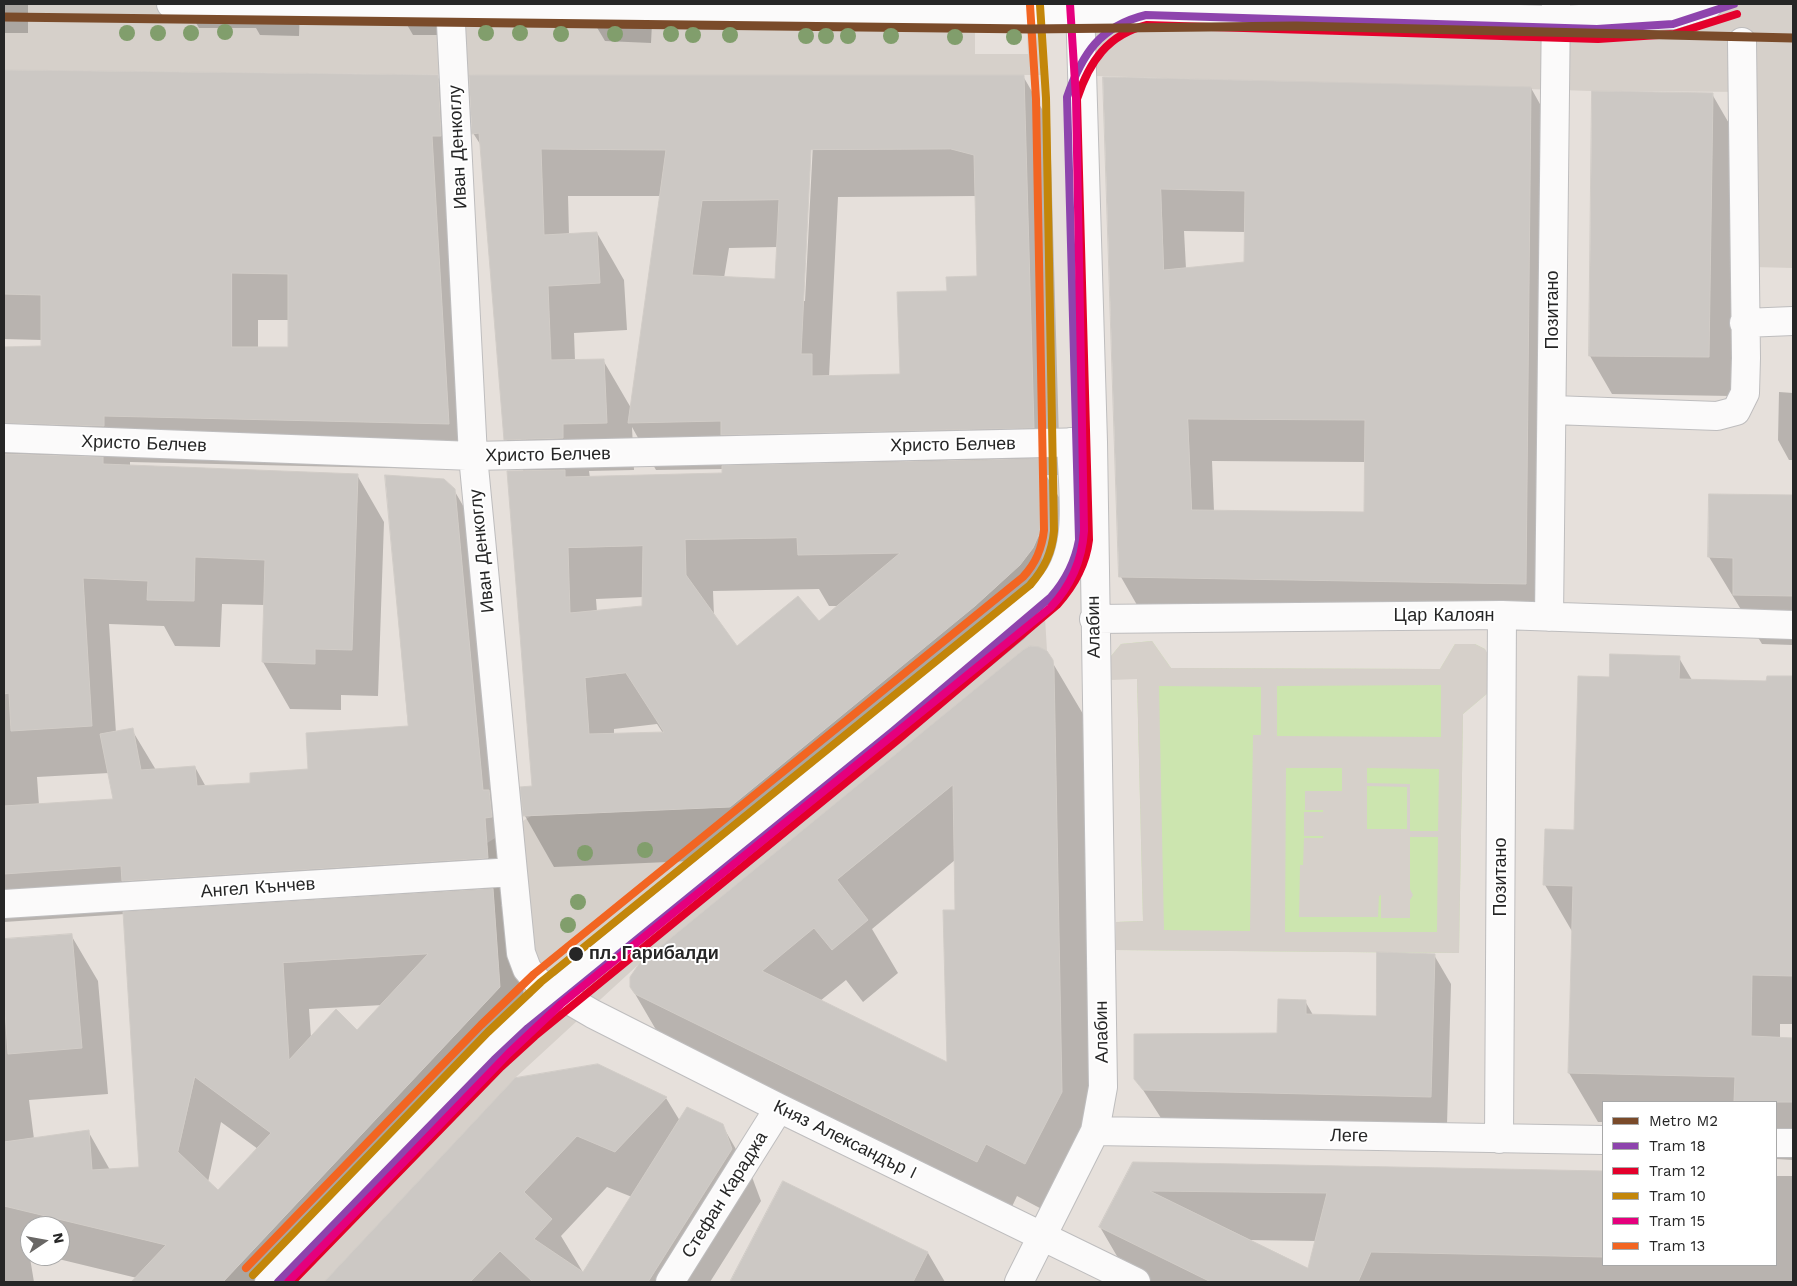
<!DOCTYPE html>
<html>
<head>
<meta charset="utf-8">
<style>
  body { margin:0 }
  #map { position:relative; width:1797px; height:1286px; overflow:hidden; background:#e6e0db; font-family:"Work Sans",sans-serif }
  canvas { display:block }
  .frame { position:absolute; inset:0; border:5px solid #262626; pointer-events:none }
  .legend { position:absolute; left:1602px; top:1101px; width:175px; height:165px; box-sizing:border-box; background:#fff; border:1px solid #a8a8a8; margin:0; padding:6px 9px; list-style:none; font-size:15px; color:#262626 }
  .legend li { display:flex; align-items:center; gap:10px; height:25px }
  .legend b { width:25px; border:1px solid #a8a8a8 }
  .north { position:absolute; left:20px; top:1216px; width:50px; height:50px; box-sizing:border-box; background:#fff; border:1px solid #a8a8a8; border-radius:50%; rotate:78deg; font-size:14px; font-weight:700; line-height:20px; text-align:center; color:#262626 }
  .north::after { content:''; display:block; margin:auto; width:18px; height:22px; background:#696765; clip-path:polygon(50% 0,100% 100%,50% 72%,0 100%) }
</style>
</head>
<body>
<div id="map">
<canvas width="1797" height="1286"></canvas>
<div class="frame"></div>
<ul class="legend">
<li><b style="height:6px;background:#7a4b2a"></b>Metro M2</li>
<li><b style="height:6px;background:#8e44ad"></b>Tram 18</li>
<li><b style="height:6px;background:#e4002b"></b>Tram 12</li>
<li><b style="height:6px;background:#c3860a"></b>Tram 10</li>
<li><b style="height:6px;background:#e5007d"></b>Tram 15</li>
<li><b style="height:6px;background:#f26522"></b>Tram 13</li>
</ul>
<div class="north">N</div>
</div>
<script>
const context = document.querySelector('canvas').getContext('2d');
context.lineJoin = 'round';
function fillPath(path, color) {
  context.fillStyle = color;
  context.fill(path, 'evenodd');
}
function strokePath(path, color, width, dash) {
  context.strokeStyle = color;
  context.lineWidth = width;
  context.lineCap = dash ? 'butt' : 'round';
  context.setLineDash(dash || []);
  context.stroke(path);
}
function write(font, color, halo, rows, align = 'center') {
  context.font = font + ' "Work Sans",sans-serif';
  context.lineWidth = 4;
  context.setLineDash([]);
  context.textBaseline = 'middle';
  context.strokeStyle = halo;
  context.fillStyle = color;
  for (const [text, x, y, turn = 0] of rows) {
    context.save();
    context.translate(x, y);
    context.rotate((+turn || 0) * Math.PI / 180);
    context.textAlign = isNaN(turn) ? turn : align;
    if (halo) context.strokeText(text, 0, 0);
    context.fillText(text, 0, 0);
    context.restore();
  }
}
fillPath(new Path2D(`
  M 1152,641 L 1171,668 L 1440,669 L 1455,644 L 1475,644 L 1485,649 L 1489,692 L 1463,714 L 1459,953 L 1116,950 L 1116,922 L 1143,921 L 1137,679 L 1110,666 L 1111,656 L 1121,644 Z`), '#cce5af');
fillPath(new Path2D(`
  M 4,4 L 1039,4 L 1041,75 L 475,75 L 4,70 ZM 1027,30 L 1028,54 L 975,54 L 975,30 Z
  M 1089,4 L 1793,4 L 1793,268 L 1754,267 L 1754,92 L 1592,91 L 1096,76 L 1089,68 Z
  M 1040,532 L 1047,651 L 1030,646 L 1023,650 L 639,964 L 515,1078 L 324,1282 L 223,1282 L 500,987 L 493,882 L 489,873 L 487,843 L 531,816 L 730,807 L 995,588 L 1033,548 Z
  M 1152,641 L 1171,668 L 1440,669 L 1455,644 L 1475,644 L 1485,649 L 1488,654 L 1489,692 L 1463,714 L 1459,953 L 1116,950 L 1116,922 L 1143,921 L 1137,679 L 1110,680 L 1111,656 L 1121,644 ZM 1159,686 L 1261,687 L 1261,735 L 1253,735 L 1250,931 L 1164,930 ZM 1277,686 L 1441,685 L 1441,737 L 1277,736 ZM 1286,768 L 1342,768 L 1342,791 L 1305,791 L 1305,810 L 1323,810 L 1323,812 L 1304,812 L 1304,836 L 1323,836 L 1323,838 L 1304,838 L 1303,865 L 1300,865 L 1299,917 L 1378,917 L 1379,896 L 1381,895 L 1381,918 L 1410,918 L 1410,900 L 1413,895 L 1410,889 L 1410,837 L 1438,837 L 1437,932 L 1285,932 ZM 1367,768 L 1439,769 L 1438,831 L 1410,831 L 1410,784 L 1367,783 ZM 1367,786 L 1407,787 L 1407,829 L 1367,829 Z`), '#d6d0ca');
fillPath(new Path2D(`
  M 4,4 L 28,4 L 28,33 L 4,33 Z
  M 185,4 L 300,4 L 299,36 L 260,35 L 256,28 L 199,28 Z
  M 395,4 L 443,4 L 443,35 L 413,35 Z
  M 583,4 L 653,4 L 651,43 L 605,41 Z
  M 4,72 L 437,76 L 464,122 L 475,470 L 130,462 L 130,467 L 357,475 L 384,522 L 378,696 L 341,695 L 341,710 L 290,709 L 263,662 L 265,605 L 222,604 L 220,647 L 175,646 L 164,626 L 109,624 L 116,733 L 132,730 L 156,770 L 195,767 L 206,787 L 252,784 L 310,770 L 410,727 L 454,490 L 481,537 L 514,904 L 501,905 L 520,937 L 526,1034 L 293,1282 L 132,1282 L 137,1278 L 46,1256 L 60,1256 L 60,1226 L 30,1226 L 29,1252 L 34,1282 L 4,1282 L 4,931 L 5,940 L 71,935 L 98,981 L 108,1094 L 29,1100 L 34,1139 L 88,1131 L 110,1170 L 140,1168 L 125,914 L 4,922 L 4,348 L 42,348 L 42,340 L 4,339 ZM 258,320 L 289,320 L 290,348 L 258,348 ZM 109,773 L 115,800 L 39,805 L 37,777 ZM 383,1005 L 357,1032 L 311,1038 L 309,1009 ZM 221,1122 L 258,1149 L 218,1191 L 208,1182 Z
  M 1023,76 L 1050,123 L 1060,475 L 1046,475 L 1067,511 L 1069,584 L 1062,600 L 1024,639 L 759,858 L 554,867 L 525,816 L 533,787 L 524,472 L 506,439 L 482,147 L 473,133 ZM 810,143 L 813,143 L 805,301 L 803,301 ZM 568,196 L 661,196 L 631,408 L 603,360 L 575,360 L 574,333 L 627,330 L 624,280 L 597,233 L 569,235 ZM 976,196 L 978,277 L 948,292 L 901,375 L 829,377 L 838,197 ZM 778,247 L 776,281 L 724,278 L 729,248 ZM 632,427 L 656,470 L 724,469 L 724,474 L 590,478 L 589,471 L 634,470 ZM 819,589 L 829,606 L 839,606 L 819,623 L 737,648 L 714,616 L 713,591 ZM 644,597 L 643,608 L 597,612 L 596,599 ZM 657,724 L 663,733 L 614,735 L 614,729 Z
  M 1104,78 L 1531,88 L 1555,131 L 1550,625 L 1145,619 L 1121,577 ZM 1184,231 L 1246,232 L 1245,263 L 1186,269 ZM 1212,461 L 1366,462 L 1365,513 L 1214,511 Z
  M 1712,94 L 1734,132 L 1731,396 L 1612,394 L 1590,356 Z
  M 1779,392 L 1793,393 L 1793,460 L 1789,460 L 1778,440 Z
  M 1710,495 L 1793,496 L 1793,645 L 1762,644 L 1709,557 Z
  M 1048,655 L 1083,714 L 1092,1145 L 1055,1216 L 1017,1196 L 1008,1215 L 662,1040 L 631,987 ZM 955,860 L 956,911 L 948,1064 L 820,1001 L 846,980 L 863,1002 L 898,973 L 872,929 Z
  M 1679,658 L 1692,680 L 1768,682 L 1768,677 L 1793,678 L 1793,1024 L 1780,1024 L 1780,1038 L 1793,1039 L 1793,1160 L 1776,1159 L 1776,1102 L 1603,1102 L 1603,1122 L 1598,1122 L 1569,1073 L 1573,933 L 1545,885 L 1576,831 L 1611,679 Z
  M 1434,955 L 1451,984 L 1447,1125 L 1161,1118 L 1136,1079 L 1278,1034 L 1305,1001 L 1313,1015 L 1377,1017 Z
  M 597,1065 L 666,1098 L 680,1121 L 722,1125 L 752,1177 L 761,1201 L 710,1282 L 326,1282 L 515,1079 ZM 607,1187 L 632,1197 L 584,1274 L 561,1236 Z
  M 1134,1163 L 1603,1172 L 1603,1265 L 1776,1265 L 1776,1176 L 1793,1176 L 1793,1282 L 1142,1282 L 1128,1275 L 1100,1227 ZM 1247,1240 L 1316,1241 L 1309,1270 Z
  M 784,1182 L 928,1253 L 945,1282 L 731,1282 Z`), '#0003');
const building = new Path2D(`
  M 4,70 L 438,75 L 441,136 L 432,136 L 449,424 L 104,416 L 104,426 L 4,423 L 4,347 L 41,346 L 41,295 L 4,294 ZM 232,273 L 288,274 L 288,347 L 232,347 Z
  M 469,75 L 1024,75 L 1034,428 L 721,435 L 721,421 L 628,423 L 666,150 L 541,149 L 544,235 L 597,232 L 600,283 L 548,286 L 551,360 L 604,359 L 607,423 L 563,424 L 563,438 L 504,440 L 479,133 L 472,134 ZM 951,149 L 974,155 L 977,276 L 946,277 L 947,291 L 897,292 L 900,374 L 812,376 L 812,354 L 801,354 L 811,150 ZM 779,200 L 775,279 L 692,275 L 702,201 Z
  M 1103,77 L 1531,87 L 1526,584 L 1119,577 ZM 1161,189 L 1245,191 L 1244,262 L 1164,270 ZM 1188,419 L 1365,420 L 1364,512 L 1192,510 Z
  M 1592,91 L 1713,93 L 1709,357 L 1589,356 Z
  M 4,454 L 103,457 L 103,464 L 358,474 L 352,650 L 315,649 L 315,664 L 262,662 L 265,560 L 195,557 L 194,601 L 147,600 L 148,581 L 83,578 L 92,726 L 11,731 L 9,693 L 4,694 Z
  M 1039,459 L 1040,532 L 1033,548 L 1020,565 L 975,606 L 730,807 L 523,816 L 520,787 L 532,786 L 507,471 L 565,470 L 565,477 L 722,473 L 722,466 ZM 797,538 L 798,555 L 900,553 L 819,621 L 798,596 L 737,646 L 686,575 L 685,540 ZM 643,546 L 642,606 L 570,613 L 568,548 ZM 626,673 L 664,732 L 589,734 L 585,678 Z
  M 385,475 L 444,479 L 455,489 L 483,790 L 489,790 L 492,817 L 485,818 L 488,858 L 122,881 L 121,866 L 4,874 L 4,806 L 113,799 L 100,734 L 133,728 L 141,770 L 195,766 L 197,786 L 250,783 L 250,773 L 308,769 L 306,733 L 408,726 Z
  M 1709,494 L 1793,495 L 1793,596 L 1733,595 L 1733,558 L 1708,557 Z
  M 1030,646 L 1039,647 L 1047,651 L 1053,660 L 1054,669 L 1062,1092 L 1025,1164 L 986,1144 L 977,1162 L 635,994 L 630,987 L 630,977 L 639,964 L 1023,650 ZM 953,785 L 955,910 L 943,910 L 947,1062 L 762,971 L 814,928 L 832,950 L 868,920 L 837,880 Z
  M 1610,654 L 1680,656 L 1679,679 L 1766,681 L 1767,676 L 1793,676 L 1793,976 L 1752,975 L 1751,1036 L 1793,1038 L 1793,1102 L 1734,1102 L 1735,1077 L 1568,1073 L 1573,886 L 1543,885 L 1545,829 L 1574,830 L 1578,676 L 1609,677 Z
  M 493,889 L 500,987 L 223,1282 L 131,1282 L 166,1245 L 4,1206 L 4,1142 L 89,1130 L 92,1170 L 139,1167 L 123,912 ZM 428,954 L 357,1030 L 336,1009 L 289,1060 L 283,963 ZM 195,1077 L 271,1133 L 218,1190 L 178,1152 Z
  M 72,934 L 82,1048 L 8,1054 L 4,997 L 4,939 Z
  M 1377,952 L 1435,954 L 1431,1097 L 1143,1090 L 1134,1079 L 1134,1034 L 1277,1033 L 1278,999 L 1306,1000 L 1306,1014 L 1376,1016 Z
  M 598,1064 L 667,1097 L 615,1152 L 577,1136 L 524,1192 L 552,1219 L 534,1239 L 583,1272 L 687,1107 L 723,1124 L 732,1149 L 648,1282 L 533,1282 L 500,1251 L 470,1282 L 324,1282 L 515,1078 Z
  M 1133,1162 L 1603,1171 L 1603,1257 L 1371,1252 L 1358,1282 L 1211,1282 L 1099,1227 ZM 1150,1191 L 1327,1193 L 1308,1268 Z
  M 783,1181 L 928,1252 L 913,1282 L 730,1282 Z`);
fillPath(building, '#ccc8c4');
strokePath(building, '#d1ccc7', 1);
const minor = new Path2D(`
  M 171,4 L 721,9 L 1039,15 L 1180,10 L 1556,20 L 1674,15 L 1709,4
  M 450,4 L 473,456 L 513,872 L 521,953 L 527,969 L 538,982 L 593,1014 L 779,1108 L 1136,1282
  M 1744,323 L 1793,321
  M 1553,410 L 1717,416 L 1736,411 L 1745,393 L 1746,358 L 1742,42
  M 4,438 L 473,456 L 1089,442
  M 1549,617 L 1556,4
  M 1094,619 L 1502,615 L 1793,625
  M 4,904 L 513,872
  M 1095,1131 L 1603,1140
  M 1499,1139 L 1502,615
  M 1776,1143 L 1793,1143
  M 269,1282 L 500,1044 L 556,993 L 1032,604 C 1040,597 1049,590 1055,582 C 1083,546 1072,486 1071,442
  M 670,1282 L 779,1108
  M 1019,1282 L 1095,1131 L 1103,1087 L 1093,442 L 1080,4`);
strokePath(minor, '#bebdbe', 30);
strokePath(minor, '#fbfafa', 28);
strokePath(new Path2D(`
  M 278,1282 L 494,1060 L 528,1028 L 893,731 L 1051,597 C 1066,580 1075,562 1079,540 L 1067,97 C 1082,54 1100,26 1146,15 L 1597,29 L 1673,24 L 1734,4`), '#8e44ad', 8);
strokePath(new Path2D(`
  M 292,1282 L 501,1067 L 535,1036 L 899,739 L 1057,605 C 1074,586 1086,565 1089,540 L 1077,99 C 1089,62 1108,34 1147,25 L 1598,39 L 1674,34 L 1737,14`), '#e4002b', 8);
strokePath(new Path2D(`
  M 253,1275 L 488,1032 L 541,982 L 1030,585 C 1045,568 1052,552 1054,531 L 1046,98 L 1040,5`), '#c3860a', 8);
strokePath(new Path2D(`
  M 288,1282 L 509,1053 L 561,1004 L 1050,608 C 1071,586 1082,560 1084,531 L 1076,98 L 1070,4`), '#e5007d', 8);
strokePath(new Path2D(`
  M 246,1268 L 481,1025 L 534,974 L 1023,577 C 1036,563 1042,549 1044,530 L 1036,99 L 1030,5`), '#f26522', 8);
strokePath(new Path2D(`
  M 4,17 L 1031,29 L 1296,26 L 1793,38`), '#7a4b2a', 9);
context.fillStyle = '#819e6c';
for (const [x, y] of [
  [225,32],
  [127,33],
  [158,33],
  [191,33],
  [486,33],
  [520,33],
  [561,34],
  [615,34],
  [671,34],
  [693,35],
  [730,35],
  [806,36],
  [826,36],
  [848,36],
  [891,36],
  [955,37],
  [1014,37],
  [645,850],
  [585,853],
  [578,902],
  [568,925]
]) {
  context.beginPath();
  context.arc(x, y, 8, 0, 2 * Math.PI);
  context.fill();
}
for (const [x, y, r, color] of [
  [576,954,8,"#262626"]
]) {
  const dot = new Path2D();
  dot.arc(x, y, r, 0, 2 * Math.PI);
  context.fillStyle = color;
  context.fill(dot);
  strokePath(dot, '#fff', 2);
}
write('18px', '#262626', '#fff', [
  ["Иван Денкоглу",458,147,-93],
  ["Позитано",1553,310,-90],
  ["Христо Белчев",144,444,2],
  ["Христо Белчев",953,445,-1],
  ["Христо Белчев",548,455,-1],
  ["Иван Денкоглу",482,551,-96],
  ["Цар Калоян",1444,616],
  ["Алабин",1094,627,-91],
  ["Позитано",1501,877,-90],
  ["Ангел Кънчев",258,888,-4],
  ["Алабин",1102,1032,-91],
  ["Леге",1349,1136,1],
  ["Княз Александър I",845,1140,26],
  ["Стефан Караджа",725,1195,-58]
]);
write('bold 18px', '#262626', '#fff', [
  ["пл. Гарибалди",589,954]
], 'left');
</script>
</body>
</html>
